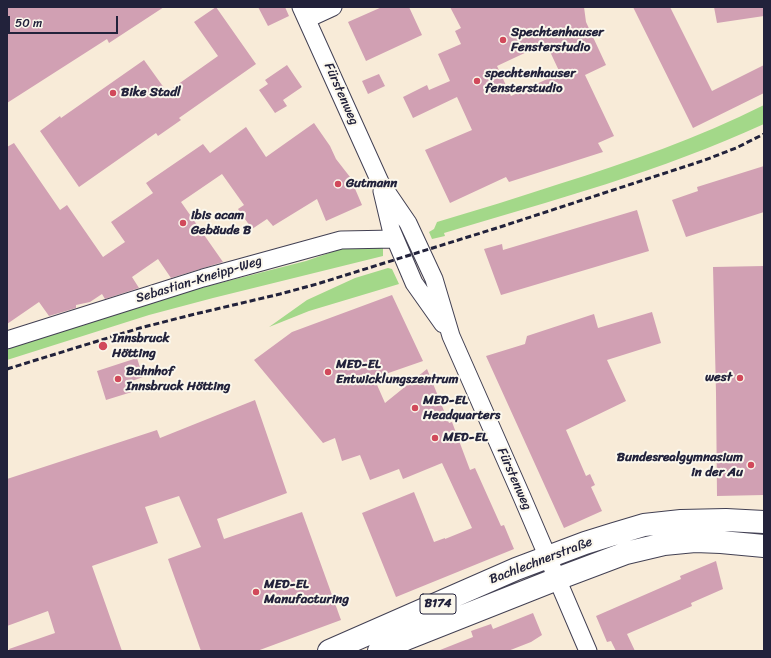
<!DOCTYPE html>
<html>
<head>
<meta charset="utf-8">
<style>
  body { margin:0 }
  #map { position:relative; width:771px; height:658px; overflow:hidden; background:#f8ebd8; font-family:Sriracha,sans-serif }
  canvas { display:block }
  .frame { position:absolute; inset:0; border:8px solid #22223b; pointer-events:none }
  .scale { position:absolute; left:8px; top:16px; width:110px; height:18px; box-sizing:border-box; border:2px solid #22223b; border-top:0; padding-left:5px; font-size:12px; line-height:14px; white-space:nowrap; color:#22223b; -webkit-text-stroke:3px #fbf7ec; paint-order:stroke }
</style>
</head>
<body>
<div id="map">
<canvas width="771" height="658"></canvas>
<div class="frame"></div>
<div class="scale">50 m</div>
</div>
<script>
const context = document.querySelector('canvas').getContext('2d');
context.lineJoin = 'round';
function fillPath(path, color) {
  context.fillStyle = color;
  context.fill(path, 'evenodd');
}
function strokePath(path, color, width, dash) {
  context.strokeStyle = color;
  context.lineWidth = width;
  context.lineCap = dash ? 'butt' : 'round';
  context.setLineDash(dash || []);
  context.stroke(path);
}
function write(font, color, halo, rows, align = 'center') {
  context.font = font + ' Sriracha,sans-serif';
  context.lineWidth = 4;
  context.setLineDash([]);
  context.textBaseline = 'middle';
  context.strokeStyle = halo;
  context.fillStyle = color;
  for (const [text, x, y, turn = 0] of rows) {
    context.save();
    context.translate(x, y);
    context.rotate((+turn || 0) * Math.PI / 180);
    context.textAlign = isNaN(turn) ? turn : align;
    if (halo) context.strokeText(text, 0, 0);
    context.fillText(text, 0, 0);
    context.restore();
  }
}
fillPath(new Path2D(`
  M 764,105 L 764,124 C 662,171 551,201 444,233 L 445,236 L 432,239 L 429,232 L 434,229 L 437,222 C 478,210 519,197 559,184 C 629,162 698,138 764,105 Z
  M 355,244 L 383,248 L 383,256 L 213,298 L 149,315 L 7,360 L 7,347 L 181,293 L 306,261 Z
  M 388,268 L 392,269 L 399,284 L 309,311 L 269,327 L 307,300 L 355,278 Z`), '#a3d889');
fillPath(new Path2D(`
  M 7,7 L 164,7 L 109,43 L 107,39 L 7,103 Z
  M 216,7 L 256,64 L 179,118 L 181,120 L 158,136 L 156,133 L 79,187 L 40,131 L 60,116 L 61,118 L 144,60 L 167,92 L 218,56 L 194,22 Z
  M 258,7 L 285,7 L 289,16 L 268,26 Z
  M 382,7 L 409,7 L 422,35 L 366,61 L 348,22 Z
  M 450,7 L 584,7 L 586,22 L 606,65 L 585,75 L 614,136 L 598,143 L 603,152 L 509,182 L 506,177 L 450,203 L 425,150 L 472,130 L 457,97 L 413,118 L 403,97 L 427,85 L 429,90 L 450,81 L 438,54 L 461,44 L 455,31 L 461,28 ZM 546,43 L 560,73 L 511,96 L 497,66 Z
  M 633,7 L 670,7 L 712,91 L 764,65 L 764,93 L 693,128 Z
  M 714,7 L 764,7 L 764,16 L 717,23 Z
  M 287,65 L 302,87 L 283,100 L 287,106 L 275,113 L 259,90 L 268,84 L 265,80 Z
  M 379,74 L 385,86 L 368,94 L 362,81 Z
  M 314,123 L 330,146 L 336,159 L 350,177 L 362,205 L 326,221 L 317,199 L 273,226 L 267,219 L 252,229 L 238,209 L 244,205 L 222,174 L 181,202 L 223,262 L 171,278 L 158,259 L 132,277 L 139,288 L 105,299 L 102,294 L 90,302 L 76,305 L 76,308 L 49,316 L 39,302 L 7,324 L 7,147 L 14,143 L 60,210 L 67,205 L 103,257 L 125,242 L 111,222 L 153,193 L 146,183 L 203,144 L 210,153 L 246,127 L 266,157 Z
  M 764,166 L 764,212 L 686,237 L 672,200 L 698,191 L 697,187 Z
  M 637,210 L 649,251 L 501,295 L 484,249 L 502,244 L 503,250 Z
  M 764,266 L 764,495 L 717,496 L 716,393 L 713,267 Z
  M 392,295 L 423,361 L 374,378 L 385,403 L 427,369 L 449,423 L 452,422 L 470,470 L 475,468 L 501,526 L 504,525 L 514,549 L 396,597 L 362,513 L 414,492 L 434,542 L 445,538 L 445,539 L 472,528 L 442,463 L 403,479 L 399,469 L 370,480 L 360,455 L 342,461 L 335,438 L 323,443 L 254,360 L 292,332 Z
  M 652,312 L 661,343 L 607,360 L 626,401 L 566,430 L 586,476 L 590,474 L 595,485 L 591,487 L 602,511 L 564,528 L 486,356 L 525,344 L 527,336 L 594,314 L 598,328 Z
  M 137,358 L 143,377 L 132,381 L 135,391 L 106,400 L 97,371 Z
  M 255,400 L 287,493 L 217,519 L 224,539 L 302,512 L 341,620 L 257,651 L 201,651 L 168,559 L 201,547 L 179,496 L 145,507 L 158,543 L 92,566 L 122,651 L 10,651 L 9,649 L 55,633 L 48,611 L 7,626 L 7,479 L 157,430 L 160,438 Z
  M 716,561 L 723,589 L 691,603 L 692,606 L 627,634 L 635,651 L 616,651 L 611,641 L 607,642 L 596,616 L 681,579 L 680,576 Z
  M 533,613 L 542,635 L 531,642 L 508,651 L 440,651 L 440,650 L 473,637 L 471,631 L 491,624 L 493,629 Z`), '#d1a0b3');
const minor = new Path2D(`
  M 301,7 L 380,182 L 408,223 L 434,279 L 451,336 L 522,497 L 588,651
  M 307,19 L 333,7
  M 382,191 L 391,229 L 414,283 L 443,324
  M 7,340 L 203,278 L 341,240 L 395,239`);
const major = new Path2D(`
  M 329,651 L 516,569 L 585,543 L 614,534 L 644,525 L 681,521 L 726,520 L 764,522
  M 379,651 L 408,638 L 557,579 L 626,553 L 664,544 L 695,541 L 721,542 L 764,546`);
strokePath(minor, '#424053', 19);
strokePath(major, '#424053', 24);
strokePath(minor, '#fff', 17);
strokePath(major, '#fff', 22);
strokePath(new Path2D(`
  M 7,369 L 140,328 L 191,315 L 280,294 L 317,284 L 500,227 L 705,160 L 736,148 L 764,134`), '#22223b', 3, [6, 3]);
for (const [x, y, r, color] of [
  [503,40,4,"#d1495b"],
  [477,81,4,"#d1495b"],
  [113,93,4,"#d1495b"],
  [338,184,4,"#d1495b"],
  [183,223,4,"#d1495b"],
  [103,346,5,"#d1495b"],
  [328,372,4,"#d1495b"],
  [740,378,4,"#d1495b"],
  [118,379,4,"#d1495b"],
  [415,408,4,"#d1495b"],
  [435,438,4,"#d1495b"],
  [751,465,4,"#d1495b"],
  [256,592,4,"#d1495b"]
]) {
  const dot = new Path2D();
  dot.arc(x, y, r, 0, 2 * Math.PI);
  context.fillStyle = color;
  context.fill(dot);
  strokePath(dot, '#fbf7ec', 1.5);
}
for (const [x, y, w] of [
  [438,604,36]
]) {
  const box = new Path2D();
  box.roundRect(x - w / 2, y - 10, w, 20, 3);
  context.fillStyle = '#fbf7ec';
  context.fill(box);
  strokePath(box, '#22223b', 1);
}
write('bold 12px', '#22223b', null, [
  ["B174",438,604]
]);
write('bold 13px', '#22223b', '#fbf7ec', [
  ["Spechtenhauser",511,33],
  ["Fensterstudio",511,48],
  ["spechtenhauser",485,74],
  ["fensterstudio",485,89],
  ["Bike Stadl",121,93],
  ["Gutmann",346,184],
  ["ibis acam",191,216],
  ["Gebäude B",191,231],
  ["Innsbruck",112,339],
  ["Hötting",112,354],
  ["MED-EL",336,365],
  ["Entwicklungszentrum",336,380],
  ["Bahnhof",126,372],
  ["Innsbruck Hötting",126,387],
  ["west",732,378,"right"],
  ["MED-EL",423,401],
  ["Headquarters",423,416],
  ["MED-EL",443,438],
  ["Bundesrealgymnasium",743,458,"right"],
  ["in der Au",743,473,"right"],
  ["MED-EL",264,585],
  ["Manufacturing",264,600]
], 'left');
write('13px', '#22223b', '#fbf7ec', [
  ["Fürstenweg",341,94,66],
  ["Sebastian-Kneipp-Weg",199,280,-17],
  ["Fürstenweg",514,479,66],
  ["Bachlechnerstraße",541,561,-21]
]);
</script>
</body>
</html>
